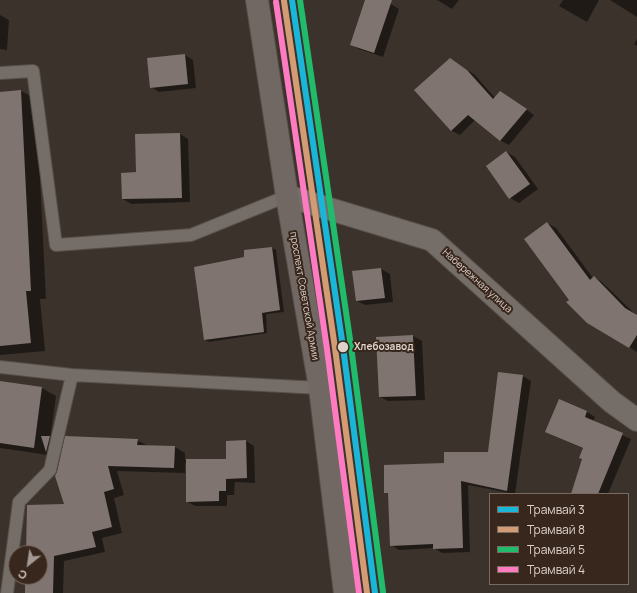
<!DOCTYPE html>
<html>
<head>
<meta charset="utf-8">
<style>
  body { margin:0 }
  #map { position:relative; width:637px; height:593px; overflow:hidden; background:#3c322c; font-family:Manrope,sans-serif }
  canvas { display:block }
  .legend { position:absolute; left:489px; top:493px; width:140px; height:92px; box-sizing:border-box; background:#38271c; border:1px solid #7a6b62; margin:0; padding:5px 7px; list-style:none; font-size:12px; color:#ded2cb }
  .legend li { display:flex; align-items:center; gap:8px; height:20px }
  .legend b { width:20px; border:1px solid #7a6b62 }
  .north { position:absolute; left:8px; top:545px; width:40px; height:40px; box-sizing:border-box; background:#38271c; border:1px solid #7a6b62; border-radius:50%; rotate:210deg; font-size:11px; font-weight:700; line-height:16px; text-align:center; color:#ded2cb }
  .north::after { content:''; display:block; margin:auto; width:14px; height:18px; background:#a59a93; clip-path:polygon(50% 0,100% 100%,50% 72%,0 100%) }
</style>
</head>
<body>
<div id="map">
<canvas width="637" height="593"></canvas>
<ul class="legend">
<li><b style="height:5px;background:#1ab6d8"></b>Трамвай 3</li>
<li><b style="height:5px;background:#d39c74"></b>Трамвай 8</li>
<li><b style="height:5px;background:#20bc6c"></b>Трамвай 5</li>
<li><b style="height:5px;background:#fe7ac1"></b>Трамвай 4</li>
</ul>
<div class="north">С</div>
</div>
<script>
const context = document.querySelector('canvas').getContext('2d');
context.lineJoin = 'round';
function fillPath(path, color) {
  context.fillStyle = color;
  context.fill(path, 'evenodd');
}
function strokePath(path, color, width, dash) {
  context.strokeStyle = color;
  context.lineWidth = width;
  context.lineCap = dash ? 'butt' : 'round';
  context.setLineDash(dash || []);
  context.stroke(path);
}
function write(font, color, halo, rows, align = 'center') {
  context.font = font + ' Manrope,sans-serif';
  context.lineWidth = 4;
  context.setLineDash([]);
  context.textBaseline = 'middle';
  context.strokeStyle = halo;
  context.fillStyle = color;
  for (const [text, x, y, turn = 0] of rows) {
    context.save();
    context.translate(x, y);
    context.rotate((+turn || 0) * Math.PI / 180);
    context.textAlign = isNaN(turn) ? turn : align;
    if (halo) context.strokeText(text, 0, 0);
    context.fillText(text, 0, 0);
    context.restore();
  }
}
fillPath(new Path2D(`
  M 366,0 L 378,0 L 391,4 L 399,9 L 383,57 L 359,49 L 351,44 Z
  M 437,0 L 459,0 L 452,9 Z
  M 563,0 L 599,0 L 587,22 L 559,6 Z
  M 610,0 L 637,0 L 637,17 Z
  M 0,15 L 9,20 L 7,50 L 0,49 Z
  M 637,39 L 637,46 L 634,44 Z
  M 185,55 L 193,60 L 196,88 L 159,92 L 151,87 Z
  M 458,64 L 475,75 L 495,98 L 508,97 L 534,115 L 509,145 L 501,141 L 476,119 L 460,135 L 452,131 L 415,90 Z
  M 21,91 L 36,99 L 46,299 L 40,299 L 45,351 L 0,355 L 0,93 Z
  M 180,134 L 188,139 L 190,202 L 131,204 L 123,199 L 138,173 Z
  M 506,152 L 515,157 L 538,189 L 519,203 L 510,198 L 487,166 Z
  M 547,223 L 556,228 L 593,278 L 594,277 L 602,282 L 637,316 L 637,352 L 588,322 L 570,300 Z
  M 272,248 L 276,250 L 284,312 L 266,314 L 267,333 L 209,342 L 205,340 L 245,258 Z
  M 381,269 L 390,274 L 393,302 L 365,305 L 357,301 Z
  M 413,336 L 422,341 L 425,400 L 388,401 L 380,397 L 377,338 Z
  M 523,376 L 531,381 L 515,494 L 468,485 L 470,552 L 442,553 L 434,548 L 399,550 L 391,545 L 389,494 L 385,492 L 445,464 L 488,453 Z
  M 0,382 L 42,388 L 56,396 L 48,455 L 0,448 Z
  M 559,400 L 587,412 L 595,417 L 593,422 L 631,439 L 608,494 L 572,494 L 583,459 L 584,449 L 546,432 Z
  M 137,440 L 148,446 L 175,447 L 185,453 L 185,460 L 227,460 L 246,441 L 254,446 L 255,483 L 235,482 L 234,495 L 227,495 L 227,506 L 195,506 L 186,501 L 187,463 L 185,463 L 185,473 L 117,471 L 124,495 L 114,498 L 122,533 L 102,538 L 105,552 L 64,561 L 63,593 L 26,593 L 26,577 L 40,577 L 40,553 L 27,553 L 66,505 L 56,476 Z`), '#0007');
fillPath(new Path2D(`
  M 365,0 L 392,0 L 374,53 L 350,45 Z
  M 185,54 L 188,84 L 150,88 L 147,58 Z
  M 450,58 L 467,70 L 493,99 L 500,91 L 527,109 L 500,141 L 468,115 L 451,131 L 414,90 Z
  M 21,90 L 31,291 L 26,291 L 31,343 L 0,346 L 0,92 Z
  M 180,133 L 182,198 L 122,199 L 121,173 L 136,172 L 135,134 Z
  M 506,151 L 530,184 L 509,199 L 486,166 Z
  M 547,222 L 590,280 L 594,276 L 625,308 L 637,315 L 637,335 L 629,348 L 587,323 L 566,302 L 569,300 L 524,239 Z
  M 272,247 L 280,310 L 262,313 L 264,332 L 204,340 L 194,267 L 244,257 L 244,250 Z
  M 381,268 L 385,298 L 356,301 L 352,271 Z
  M 413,335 L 416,396 L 379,397 L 376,337 Z
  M 498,372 L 523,375 L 507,491 L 461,481 L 463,548 L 433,549 L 433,544 L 390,546 L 388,493 L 384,493 L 384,465 L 444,463 L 444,452 L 488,452 Z
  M 0,381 L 42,387 L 34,448 L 0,443 Z
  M 559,399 L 587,411 L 585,417 L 623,433 L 598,494 L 571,494 L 582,459 L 579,458 L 583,448 L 545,432 Z
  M 41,436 L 50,436 L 46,452 Z
  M 65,436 L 138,439 L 137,445 L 175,446 L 174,468 L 108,466 L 114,489 L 104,492 L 112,527 L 92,532 L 96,547 L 54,556 L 53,593 L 25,593 L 25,577 L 40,577 L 40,553 L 26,553 L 27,505 L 64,504 L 55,476 L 57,472 Z
  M 246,440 L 247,478 L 226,479 L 226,472 L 226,491 L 219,491 L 219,501 L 186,502 L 186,459 L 226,459 L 226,441 Z`), '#807470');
const lane = new Path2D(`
  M 0,73 L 33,71 L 56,245 L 191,235 L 287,196
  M 0,367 L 72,375 L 320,388
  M 7,593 L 19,502 L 50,470 L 72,375`);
const street = new Path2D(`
  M 287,196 L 432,240 L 612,402 L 637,420`);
const secondary = new Path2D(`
  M 257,0 L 287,196 L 320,388 L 345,593`);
strokePath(lane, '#574f49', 14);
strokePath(street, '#574f49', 24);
strokePath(secondary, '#574f49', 24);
strokePath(lane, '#756e68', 12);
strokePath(street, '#756e68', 22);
strokePath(secondary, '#716863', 22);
strokePath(new Path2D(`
  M 292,0 L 343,347 L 375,593`), '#1ab6d8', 6);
strokePath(new Path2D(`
  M 284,1 L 335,348 L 367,593`), '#d39c74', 6);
strokePath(new Path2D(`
  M 300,0 L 351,346 L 383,592`), '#20bc6c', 6);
strokePath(new Path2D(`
  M 276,2 L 327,349 L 359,593`), '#fe7ac1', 6);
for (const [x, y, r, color] of [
  [343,347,6,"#ded2cb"]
]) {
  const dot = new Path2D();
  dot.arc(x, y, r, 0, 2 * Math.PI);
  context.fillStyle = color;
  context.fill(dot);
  strokePath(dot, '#38271c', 1.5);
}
write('10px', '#ded2cb', '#38271c', [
  ["Набережная улица",477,281,42],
  ["проспект Советской Армии",304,296,80]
]);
write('bold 10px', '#ded2cb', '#38271c', [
  ["Хлебозавод",354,347]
], 'left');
</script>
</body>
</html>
